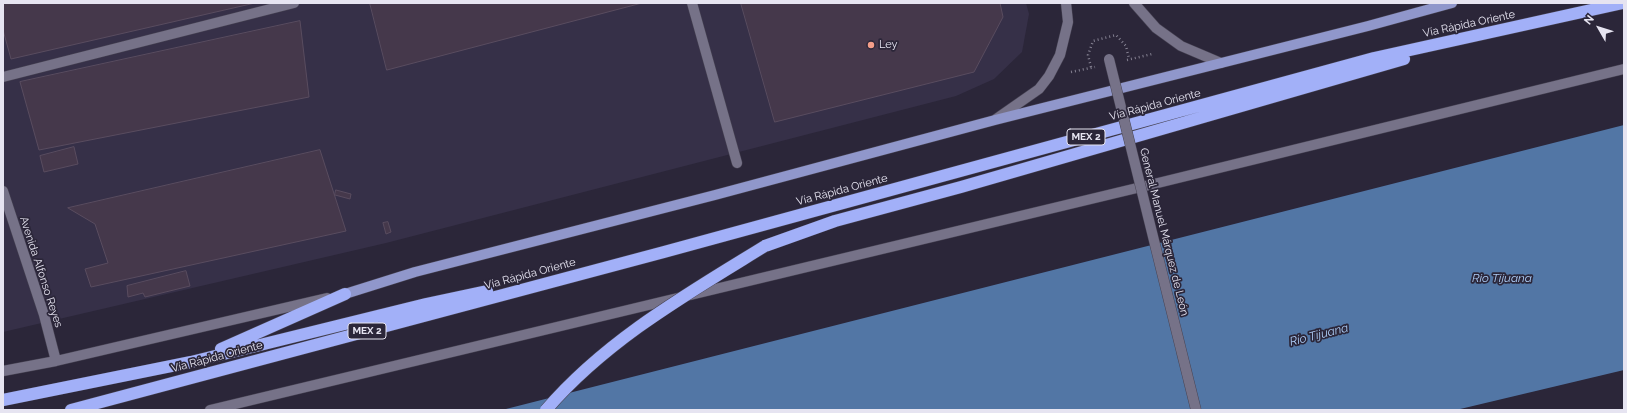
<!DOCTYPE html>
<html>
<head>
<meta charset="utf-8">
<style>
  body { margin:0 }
  #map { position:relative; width:1627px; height:413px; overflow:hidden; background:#2b2639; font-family:Raleway,sans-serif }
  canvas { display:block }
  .frame { position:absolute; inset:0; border:4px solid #e6e4f1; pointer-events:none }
  .north { position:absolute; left:1579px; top:8px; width:40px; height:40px; -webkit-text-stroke:3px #2b2639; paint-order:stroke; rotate:309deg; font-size:11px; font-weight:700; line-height:16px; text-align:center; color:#e6e4f1 }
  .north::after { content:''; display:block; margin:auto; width:14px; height:18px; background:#e6e4f1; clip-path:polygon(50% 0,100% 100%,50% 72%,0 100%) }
</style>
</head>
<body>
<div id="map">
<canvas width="1627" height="413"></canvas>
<div class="frame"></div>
<div class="north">N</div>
</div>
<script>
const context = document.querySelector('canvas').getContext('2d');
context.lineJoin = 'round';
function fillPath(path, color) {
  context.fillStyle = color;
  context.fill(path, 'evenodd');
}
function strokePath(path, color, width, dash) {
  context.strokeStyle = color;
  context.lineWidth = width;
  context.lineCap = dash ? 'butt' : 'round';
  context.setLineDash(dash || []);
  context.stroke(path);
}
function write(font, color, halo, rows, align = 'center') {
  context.font = font + ' Raleway,sans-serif';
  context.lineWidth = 3.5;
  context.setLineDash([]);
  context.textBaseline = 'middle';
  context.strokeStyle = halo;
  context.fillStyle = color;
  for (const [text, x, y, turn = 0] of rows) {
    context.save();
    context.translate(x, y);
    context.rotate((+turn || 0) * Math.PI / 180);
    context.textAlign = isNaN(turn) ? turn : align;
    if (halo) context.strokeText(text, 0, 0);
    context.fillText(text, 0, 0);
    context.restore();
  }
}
fillPath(new Path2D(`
  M 3,3 L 1026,3 L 1029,14 L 1022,52 L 994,79 L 956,96 L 386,243 L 3,332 Z`), '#363048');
fillPath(new Path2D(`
  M 1624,125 L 1624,370 L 1456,410 L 502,410 Z`), '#5276a5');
const building = new Path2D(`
  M 3,3 L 255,3 L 11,59 L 3,30 Z
  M 370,3 L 642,3 L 387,70 Z
  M 741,3 L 1000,3 L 1003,17 L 974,72 L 775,122 Z
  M 300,21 L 309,97 L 39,150 L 20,82 Z
  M 74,147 L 78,164 L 44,172 L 40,156 Z
  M 320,150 L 346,231 L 91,287 L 85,269 L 108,263 L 95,224 L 68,208 Z
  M 336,190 L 351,194 L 350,199 L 335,195 Z
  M 388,222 L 391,232 L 386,234 L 383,223 Z
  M 186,271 L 190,286 L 145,297 L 143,293 L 128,297 L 127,286 Z`);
fillPath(building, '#45384b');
strokePath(building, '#594c5f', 1);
const minor = new Path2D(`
  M 692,3 L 737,163
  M 1134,3 L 1156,28 L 1181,46 L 1221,63
  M 3,77 L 294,3
  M 996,119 L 1039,89 L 1049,76 L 1060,55 L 1068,22 L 1066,3
  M 3,191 L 44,315 L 56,361
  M 3,371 L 56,361 L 327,298
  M 210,410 L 1162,182 L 1624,69`);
const major = new Path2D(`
  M 345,294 L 415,272 L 715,195 L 995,120 L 1368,26 L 1452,3`);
const highway = new Path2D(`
  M 765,246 L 835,221 L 961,187 L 1404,59
  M 221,349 L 345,294
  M 3,400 L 191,362 L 426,304 L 487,291
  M 71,410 L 664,252 L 1374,58 L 1623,3`);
strokePath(minor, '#464252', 11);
strokePath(major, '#464252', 11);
strokePath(highway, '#464252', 13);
strokePath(new Path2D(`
  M 1127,60 L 1152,54
  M 1091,67 L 1088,55 L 1093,41 L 1116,35 L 1126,46 L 1129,59
  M 1071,72 L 1095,67`), '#848091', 2.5, [1, 3]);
strokePath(minor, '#767288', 10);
strokePath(major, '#9097cb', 10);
strokePath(highway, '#a2b0f8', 12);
const minorBridge = new Path2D(`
  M 1109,59 L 1196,410`);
const highwayBridge = new Path2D(`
  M 546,410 C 606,340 687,294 765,246`);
strokePath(minorBridge, '#464252', 11, []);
strokePath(highwayBridge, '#464252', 13, []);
strokePath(minorBridge, '#767288', 10);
strokePath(highwayBridge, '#a2b0f8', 12);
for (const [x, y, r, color] of [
  [871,45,4,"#f49e89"]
]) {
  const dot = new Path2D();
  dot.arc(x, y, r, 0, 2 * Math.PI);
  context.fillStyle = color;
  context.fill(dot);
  strokePath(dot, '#2b2639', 1.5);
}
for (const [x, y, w] of [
  [1086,137,38],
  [367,331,38]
]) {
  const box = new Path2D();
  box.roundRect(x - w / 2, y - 8, w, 16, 3);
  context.fillStyle = '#2b2639';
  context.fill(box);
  strokePath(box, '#e6e4f1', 1);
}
write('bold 10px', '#e6e4f1', null, [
  ["MEX 2",1086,137],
  ["MEX 2",367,331]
]);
write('11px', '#e6e4f1', '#2b2639', [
  ["Vía Rápida Oriente",1469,24,-12],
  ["Vía Rápida Oriente",1155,105,-15],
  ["Vía Rápida Oriente",842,190,-15],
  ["General Manuel Márquez de León",1164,232,76],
  ["Avenida Alfonso Reyes",41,272,72],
  ["Vía Rápida Oriente",530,274,-15],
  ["Vía Rápida Oriente",217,357,-15]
]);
write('11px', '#e6e4f1', '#2b2639', [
  ["Ley",879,45]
], 'left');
write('italic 12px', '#aecef8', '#2b2639', [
  ["Rio Tijuana",1502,278],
  ["Río Tijuana",1319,335,-14]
]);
</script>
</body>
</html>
